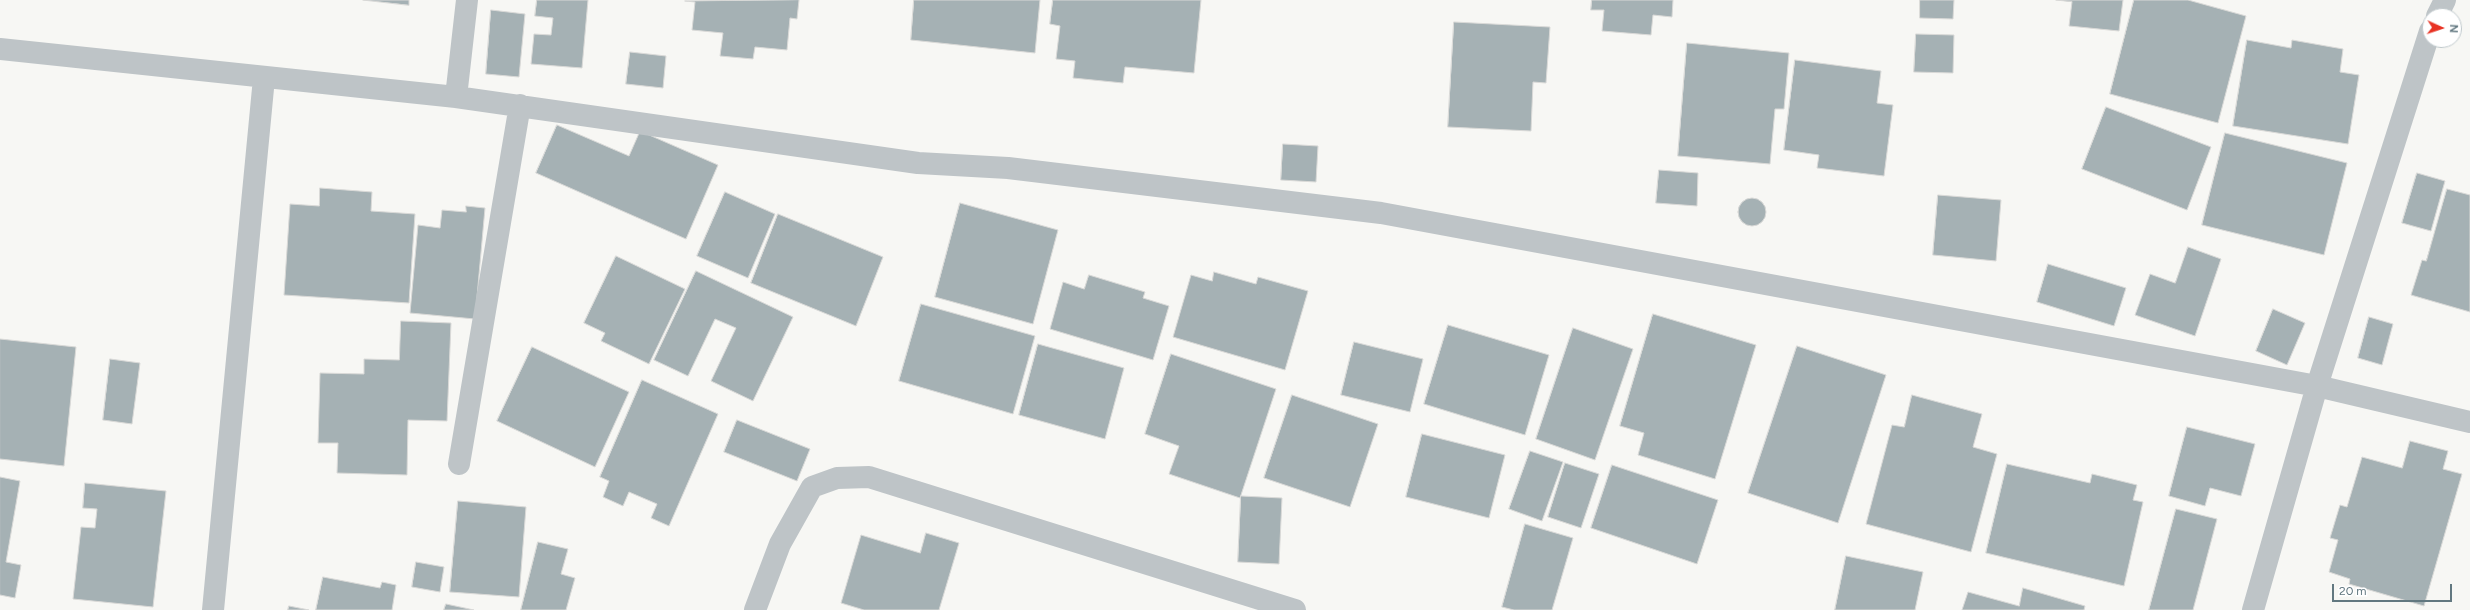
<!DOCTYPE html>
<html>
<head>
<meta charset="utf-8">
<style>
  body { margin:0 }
  #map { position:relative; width:2470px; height:610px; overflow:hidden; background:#f7f7f4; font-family:Figtree,sans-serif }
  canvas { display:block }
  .north { position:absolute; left:2422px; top:8px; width:40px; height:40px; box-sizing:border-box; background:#fff; border:1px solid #c0c9cc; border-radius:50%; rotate:93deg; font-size:11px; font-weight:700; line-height:16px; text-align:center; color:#627880 }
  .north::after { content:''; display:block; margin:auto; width:14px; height:18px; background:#e83324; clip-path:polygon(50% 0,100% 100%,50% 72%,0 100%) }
  .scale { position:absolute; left:2332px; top:584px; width:120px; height:18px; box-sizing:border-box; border:2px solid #627880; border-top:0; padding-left:5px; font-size:12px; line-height:14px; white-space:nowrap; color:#627880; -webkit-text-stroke:3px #fff; paint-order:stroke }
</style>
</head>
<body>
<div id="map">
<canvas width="2470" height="610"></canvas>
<div class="north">N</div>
<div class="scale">20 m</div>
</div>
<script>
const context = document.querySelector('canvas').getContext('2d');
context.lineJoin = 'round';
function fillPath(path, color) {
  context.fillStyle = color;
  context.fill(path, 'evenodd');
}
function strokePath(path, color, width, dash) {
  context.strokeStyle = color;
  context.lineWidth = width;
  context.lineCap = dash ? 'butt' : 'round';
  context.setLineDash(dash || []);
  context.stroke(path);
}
const building = new Path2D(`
  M 363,0 L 409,0 L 409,5 Z
  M 537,0 L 588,0 L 582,68 L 531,64 L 534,34 L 551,35 L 553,18 L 535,16 Z
  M 799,0 L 797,19 L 790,18 L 787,50 L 755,47 L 753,59 L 720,56 L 723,33 L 692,30 L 695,2 L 685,1 Z
  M 914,0 L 1040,0 L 1035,53 L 911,40 Z
  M 1053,0 L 1201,0 L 1194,73 L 1125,67 L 1123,83 L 1073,78 L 1075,61 L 1056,59 L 1060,26 L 1050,24 Z
  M 1592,0 L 1673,0 L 1672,17 L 1653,15 L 1651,35 L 1602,31 L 1604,10 L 1591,10 Z
  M 1920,0 L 1954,0 L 1953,19 L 1920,18 Z
  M 2056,0 L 2123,0 L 2119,31 L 2069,26 L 2072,2 Z
  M 2134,0 L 2188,0 L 2246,16 L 2218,123 L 2110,94 Z
  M 491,10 L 525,14 L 519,77 L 486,74 Z
  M 1454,22 L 1550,27 L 1546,83 L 1533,82 L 1531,131 L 1448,127 Z
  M 1916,34 L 1954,35 L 1953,73 L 1914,72 Z
  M 2247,40 L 2291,48 L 2292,40 L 2343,49 L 2340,72 L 2359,75 L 2348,144 L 2233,126 Z
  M 1687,43 L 1789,53 L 1784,109 L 1775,109 L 1770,164 L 1678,156 Z
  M 630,52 L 666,56 L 663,88 L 626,84 Z
  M 1795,60 L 1881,71 L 1877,103 L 1893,105 L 1884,176 L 1817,168 L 1819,155 L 1784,150 Z
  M 2106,107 L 2211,147 L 2187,210 L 2082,169 Z
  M 557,125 L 629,156 L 640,131 L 718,165 L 686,239 L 536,173 Z
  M 2225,133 L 2347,163 L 2324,255 L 2202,225 Z
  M 1283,144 L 1318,146 L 1316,182 L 1281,180 Z
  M 1659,170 L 1698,173 L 1697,206 L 1656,203 Z
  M 2417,173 L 2445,181 L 2431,231 L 2402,223 Z
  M 320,188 L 372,192 L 371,211 L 415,214 L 409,303 L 284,295 L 290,204 L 319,206 Z
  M 2447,189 L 2470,195 L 2470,312 L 2411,295 L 2422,260 L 2426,261 Z
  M 725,192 L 775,214 L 748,278 L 697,256 Z
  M 1938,195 L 2001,200 L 1996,261 L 1933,255 Z
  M1738 212a14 14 0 1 1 28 0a14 14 0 1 1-28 0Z
  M 960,203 L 1058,230 L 1033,324 L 935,297 Z
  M 466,206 L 485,208 L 475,319 L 410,313 L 418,225 L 440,228 L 442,210 L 466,212 Z
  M 778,214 L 883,257 L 856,326 L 751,283 Z
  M 2188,247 L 2221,259 L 2195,336 L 2135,315 L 2150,274 L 2175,283 Z
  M 616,256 L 685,289 L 649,364 L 601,341 L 605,333 L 584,323 Z
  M 2048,264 L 2126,288 L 2114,326 L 2037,302 Z
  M 696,271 L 793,317 L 753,401 L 711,381 L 736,328 L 715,319 L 688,376 L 654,360 Z
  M 1214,272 L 1256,284 L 1258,277 L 1308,291 L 1285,370 L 1173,337 L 1191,275 L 1212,281 Z
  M 1089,275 L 1145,292 L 1143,298 L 1169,306 L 1153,360 L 1050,329 L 1063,282 L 1084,289 Z
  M 921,304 L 1035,336 L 1013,414 L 899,381 Z
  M 2273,309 L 2305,323 L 2287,365 L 2256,351 Z
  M 1653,314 L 1756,345 L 1715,479 L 1638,455 L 1644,433 L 1620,426 Z
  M 2369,317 L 2393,324 L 2382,365 L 2358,358 Z
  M 401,321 L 451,323 L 447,421 L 408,420 L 407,475 L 337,473 L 338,443 L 318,443 L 320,373 L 364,374 L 364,359 L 399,360 Z
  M 1448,325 L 1549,355 L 1525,435 L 1424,404 Z
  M 1573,328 L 1633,349 L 1595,460 L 1536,439 Z
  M 0,339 L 76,347 L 64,466 L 0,459 Z
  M 1354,342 L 1423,359 L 1410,412 L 1341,395 Z
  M 1038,344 L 1124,368 L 1105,439 L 1019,415 Z
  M 1797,346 L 1886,375 L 1838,523 L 1748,493 Z
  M 532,347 L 629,392 L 595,467 L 497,421 Z
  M 1171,354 L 1276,389 L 1240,498 L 1169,474 L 1179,446 L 1145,434 Z
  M 110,359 L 140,363 L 132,424 L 103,420 Z
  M 642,380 L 718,414 L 669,526 L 651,518 L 657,504 L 629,492 L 623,506 L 603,497 L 609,481 L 600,477 Z
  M 1292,395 L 1378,424 L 1350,507 L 1264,478 Z
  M 1912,395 L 1982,414 L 1973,447 L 1997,454 L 1971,552 L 1866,524 L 1892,425 L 1904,427 Z
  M 737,420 L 810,449 L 797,481 L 724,452 Z
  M 2187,427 L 2255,444 L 2241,496 L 2210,488 L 2205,506 L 2169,496 Z
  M 1422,434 L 1505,455 L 1489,518 L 1406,497 Z
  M 2410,441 L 2448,451 L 2443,469 L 2462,474 L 2424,606 L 2349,584 L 2350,579 L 2329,572 L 2338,540 L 2330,538 L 2340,505 L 2347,507 L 2362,457 L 2402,468 Z
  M 1530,451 L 1563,462 L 1542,521 L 1509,509 Z
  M 1565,463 L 1599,474 L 1581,528 L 1548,517 Z
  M 2007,464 L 2090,483 L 2092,474 L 2137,485 L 2133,500 L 2143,502 L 2124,586 L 1986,553 Z
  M 1612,465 L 1718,500 L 1697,564 L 1591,528 Z
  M 0,477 L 20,481 L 6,562 L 21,565 L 15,598 L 0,595 Z
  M 85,483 L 166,491 L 153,607 L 73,599 L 81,527 L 95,528 L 97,509 L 83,508 Z
  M 1241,496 L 1282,498 L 1279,564 L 1238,562 Z
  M 458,501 L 526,507 L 519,597 L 450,592 Z
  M 2176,509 L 2217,519 L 2193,610 L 2149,610 Z
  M 1525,524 L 1573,538 L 1552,610 L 1514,610 L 1502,607 Z
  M 926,533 L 959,543 L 939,610 L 864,610 L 841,603 L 861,535 L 920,553 Z
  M 538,542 L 568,549 L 561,574 L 575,578 L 566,610 L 521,610 Z
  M 1846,556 L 1923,572 L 1915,610 L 1835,610 Z
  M 416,562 L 444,567 L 440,592 L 412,587 Z
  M 323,577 L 380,588 L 382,582 L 396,585 L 392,610 L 316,610 Z
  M 2023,588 L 2085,606 L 2084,610 L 1962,610 L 1968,592 L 2019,606 Z
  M 446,604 L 474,610 L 444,610 Z
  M 289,606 L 309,610 L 288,610 Z`);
fillPath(building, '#a5b1b4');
strokePath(building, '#d9d9d7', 1);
strokePath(new Path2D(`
  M 2437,16 L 2445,0
  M 0,49 L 456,97 L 918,163 L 1008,168 L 1381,213 L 2317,386 L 2470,422
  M 456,97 L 467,0
  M 459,464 L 520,105
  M 213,610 L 264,78
  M 755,610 L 780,544 L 812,487 L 837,478 L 869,477 L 1295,610
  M 2253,610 L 2317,386 L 2430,31`), '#bec4c7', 22);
</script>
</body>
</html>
